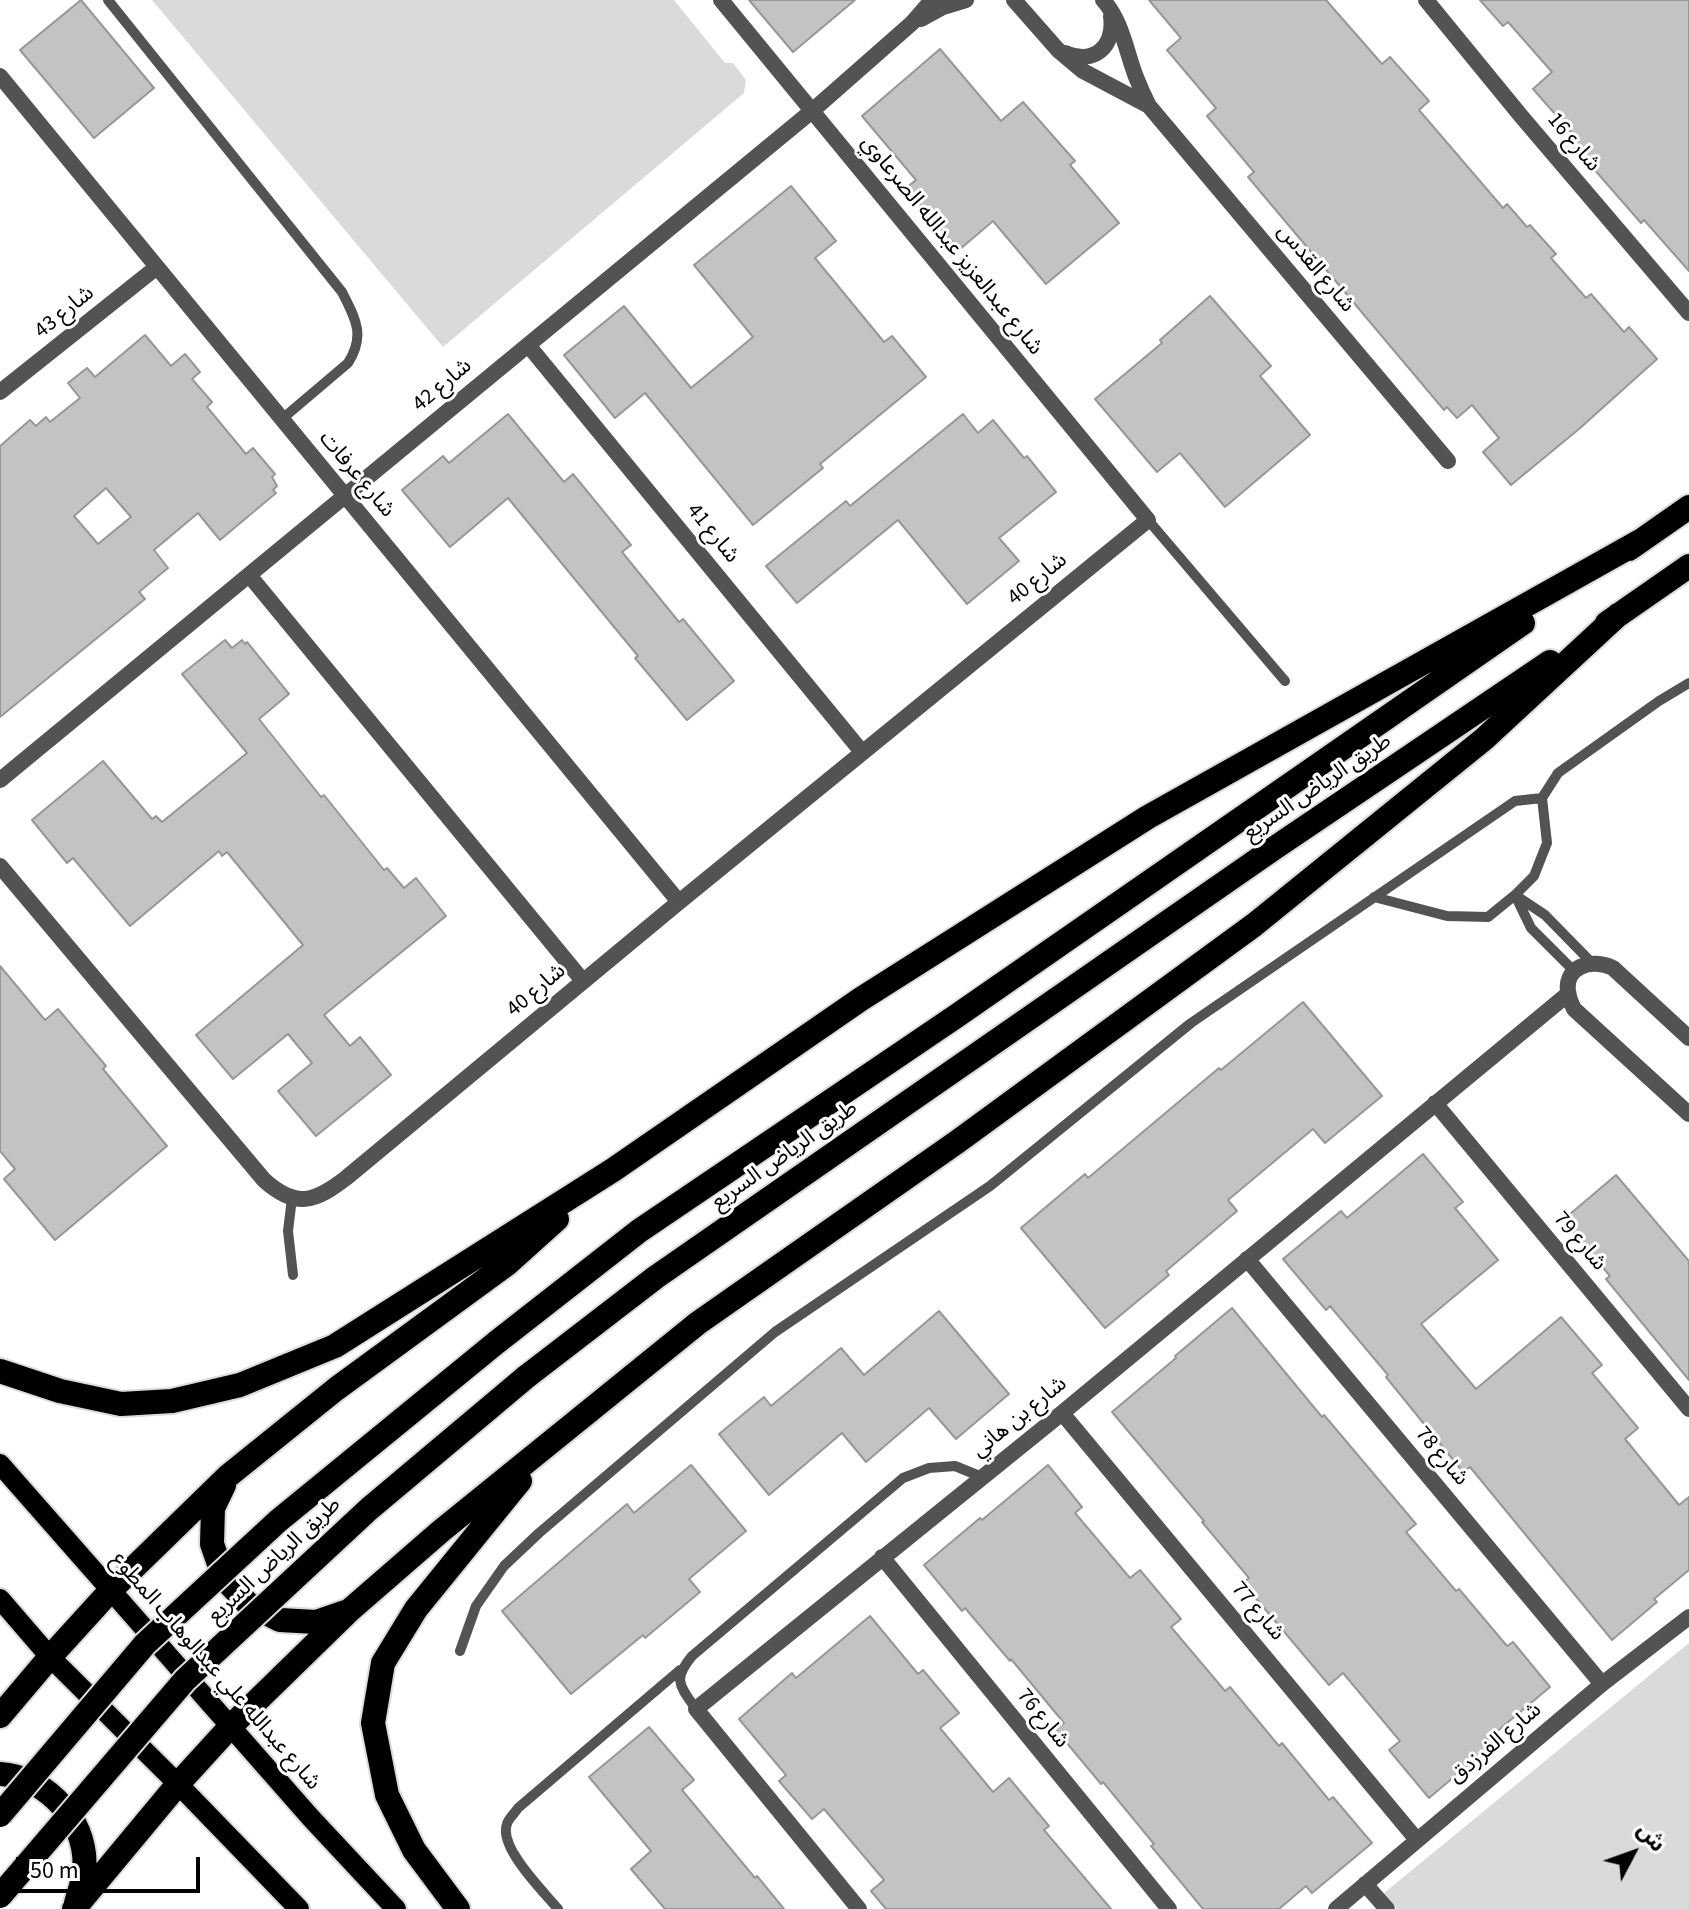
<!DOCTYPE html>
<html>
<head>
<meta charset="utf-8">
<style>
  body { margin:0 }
  #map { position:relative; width:1689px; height:1909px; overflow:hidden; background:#fff; font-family:"Source Sans 3","Noto Sans Arabic",sans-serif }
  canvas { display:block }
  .north { position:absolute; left:1593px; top:1813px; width:80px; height:80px; -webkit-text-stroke:6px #fff; paint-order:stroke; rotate:49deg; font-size:22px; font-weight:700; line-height:32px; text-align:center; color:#000 }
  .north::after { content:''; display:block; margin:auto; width:28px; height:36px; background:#000; clip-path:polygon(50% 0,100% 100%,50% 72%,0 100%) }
  .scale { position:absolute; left:16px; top:1857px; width:184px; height:36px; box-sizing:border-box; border:4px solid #000; border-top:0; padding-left:10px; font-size:24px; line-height:28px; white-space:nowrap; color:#000; -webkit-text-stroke:6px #fff; paint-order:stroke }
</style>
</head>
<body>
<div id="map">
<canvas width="1689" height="1909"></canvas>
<div class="north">ش</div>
<div class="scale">50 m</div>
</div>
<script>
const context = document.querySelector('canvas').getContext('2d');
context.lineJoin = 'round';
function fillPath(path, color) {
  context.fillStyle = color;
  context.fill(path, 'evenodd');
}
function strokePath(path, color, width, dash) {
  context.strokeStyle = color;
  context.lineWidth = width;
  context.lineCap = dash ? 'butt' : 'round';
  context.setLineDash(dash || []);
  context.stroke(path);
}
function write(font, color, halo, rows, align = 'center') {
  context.font = font + ' "Source Sans 3","Noto Sans Arabic",sans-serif';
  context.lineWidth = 6;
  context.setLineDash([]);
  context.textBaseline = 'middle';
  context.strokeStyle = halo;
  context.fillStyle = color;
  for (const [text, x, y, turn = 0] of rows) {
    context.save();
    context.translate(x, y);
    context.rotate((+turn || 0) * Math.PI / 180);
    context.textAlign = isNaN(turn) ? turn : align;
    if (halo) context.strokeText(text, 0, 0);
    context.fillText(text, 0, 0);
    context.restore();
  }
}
fillPath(new Path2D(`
  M 152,0 L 674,0 L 725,63 L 733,63 L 746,80 L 744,93 L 443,347 Z
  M 1689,1643 L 1689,1909 L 1397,1909 L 1384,1893 Z`), '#dadada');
const building = new Path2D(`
  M 81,0 L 154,88 L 94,138 L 20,50 Z
  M 749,0 L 855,0 L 793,52 Z
  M 1149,0 L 1326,0 L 1382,64 L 1390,57 L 1429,101 L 1419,110 L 1503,208 L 1507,204 L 1527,227 L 1530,225 L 1556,254 L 1551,258 L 1586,298 L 1591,294 L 1624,332 L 1629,327 L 1657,359 L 1579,429 L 1511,485 L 1483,452 L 1499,438 L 1472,405 L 1457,418 L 1447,407 L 1444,410 L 1248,177 L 1254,172 L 1207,116 L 1216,108 L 1167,50 L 1181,38 Z
  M 1480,0 L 1689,0 L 1689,271 L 1644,220 L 1641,223 L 1573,145 L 1578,140 L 1533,89 L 1552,72 L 1508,22 L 1503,26 Z
  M 940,49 L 1001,121 L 1023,102 L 1075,161 L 1070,165 L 1119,223 L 1046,284 L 993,221 L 959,250 L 906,188 L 916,180 L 862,116 Z
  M 791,186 L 836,241 L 815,258 L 884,342 L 892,336 L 926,377 L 820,464 L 823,468 L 753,525 L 645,393 L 615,418 L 564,355 L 624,306 L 691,388 L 753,337 L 694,265 Z
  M 1210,296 L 1271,366 L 1260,376 L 1310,435 L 1225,507 L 1180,453 L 1157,472 L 1095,399 L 1162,343 L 1160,340 Z
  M 145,335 L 171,366 L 185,354 L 200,372 L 192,379 L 212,402 L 207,407 L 246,454 L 253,448 L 275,474 L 272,477 L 277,486 L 273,490 L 276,493 L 220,540 L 198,513 L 154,550 L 168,568 L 139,592 L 145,599 L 0,717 L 0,446 L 30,420 L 36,426 L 46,417 L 50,422 L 80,398 L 68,383 L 87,368 L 95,377 ZM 106,488 L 131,517 L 98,544 L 74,516 Z
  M 508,414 L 564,482 L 573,474 L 631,545 L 622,552 L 679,622 L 683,619 L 734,681 L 687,720 L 635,658 L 638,656 L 508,498 L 450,547 L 402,490 L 443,456 L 449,463 Z
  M 963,414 L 978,433 L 993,420 L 1024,458 L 1027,456 L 1056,492 L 999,538 L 1019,561 L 967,604 L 898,520 L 797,603 L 766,566 L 846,501 L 850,506 Z
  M 225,640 L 232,648 L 242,640 L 245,644 L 247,642 L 289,694 L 259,719 L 321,797 L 324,795 L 384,870 L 387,868 L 404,888 L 416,878 L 446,916 L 324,1015 L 350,1046 L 360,1037 L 391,1075 L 316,1136 L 278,1091 L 312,1063 L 288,1034 L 233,1079 L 196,1035 L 303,945 L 227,852 L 222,856 L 219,851 L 130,926 L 73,858 L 67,863 L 32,820 L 103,761 L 152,819 L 156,816 L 162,822 L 247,753 L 182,674 Z
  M 0,966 L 45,1020 L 58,1009 L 106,1066 L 103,1069 L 167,1146 L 55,1240 L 4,1179 L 15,1169 L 0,1151 Z
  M 1303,1002 L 1382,1096 L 1325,1143 L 1313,1129 L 1228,1200 L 1237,1211 L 1166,1271 L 1169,1275 L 1105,1328 L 1021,1228 L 1085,1174 L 1088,1178 L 1219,1068 L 1221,1070 Z
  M 1423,1154 L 1463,1202 L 1455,1208 L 1498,1260 L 1421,1324 L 1476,1389 L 1561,1317 L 1602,1365 L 1592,1373 L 1638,1428 L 1625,1439 L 1679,1505 L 1689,1497 L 1689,1570 L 1654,1599 L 1657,1602 L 1612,1640 L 1470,1467 L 1463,1472 L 1386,1377 L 1388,1375 L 1330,1306 L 1326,1310 L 1283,1259 L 1341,1211 L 1347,1218 Z
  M 1616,1175 L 1689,1261 L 1689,1380 L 1606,1279 L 1610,1276 L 1563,1220 Z
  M 1232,1308 L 1322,1417 L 1324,1415 L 1416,1524 L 1406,1532 L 1456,1591 L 1459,1589 L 1507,1646 L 1513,1642 L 1550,1687 L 1482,1744 L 1487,1749 L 1429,1798 L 1389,1750 L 1400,1741 L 1343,1673 L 1329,1685 L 1243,1583 L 1249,1578 L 1202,1522 L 1204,1521 L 1112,1412 L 1176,1358 L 1175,1356 Z
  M 939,1311 L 1009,1394 L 956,1439 L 929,1408 L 866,1462 L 842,1433 L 769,1495 L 719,1434 L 764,1397 L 771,1406 L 841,1348 L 864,1375 Z
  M 691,1465 L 746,1531 L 689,1579 L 700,1592 L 645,1638 L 643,1635 L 571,1694 L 502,1611 L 627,1504 L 634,1513 Z
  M 1048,1465 L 1082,1507 L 1075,1513 L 1130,1578 L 1140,1570 L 1181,1619 L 1171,1627 L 1225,1691 L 1230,1687 L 1279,1746 L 1282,1743 L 1329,1800 L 1333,1797 L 1372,1843 L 1312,1893 L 1306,1886 L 1279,1909 L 1203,1909 L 1151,1846 L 1154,1844 L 1103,1782 L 1101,1784 L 1056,1730 L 1064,1723 L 1011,1659 L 1010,1661 L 965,1608 L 962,1611 L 924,1565 L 980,1518 L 982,1520 Z
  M 870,1616 L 918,1674 L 923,1670 L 959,1713 L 940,1728 L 993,1792 L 1009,1778 L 1049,1826 L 1044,1830 L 1111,1909 L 886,1909 L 871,1891 L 884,1880 L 824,1809 L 812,1819 L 779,1781 L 786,1775 L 739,1719 L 792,1673 L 796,1678 Z
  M 649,1727 L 694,1780 L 682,1790 L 755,1878 L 757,1876 L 784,1909 L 665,1909 L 631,1869 L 651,1851 L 589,1777 Z`);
fillPath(building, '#c3c3c3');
strokePath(building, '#979797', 2);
const primary = new Path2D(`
  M 0,1464 L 311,1818 L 396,1909
  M 0,1599 L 50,1657 L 178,1784 L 299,1909`);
const highway = new Path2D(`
  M 1629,549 L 1689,507
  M 1607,623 L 1689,566
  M 497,1342 L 639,1231 L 955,1017 L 1523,623
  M 0,1371 L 60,1391 L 121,1404 L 172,1401 L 240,1385 L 335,1346 L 613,1170 L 861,999 L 1148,817 L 1642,540
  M 526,1377 L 656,1277 L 1273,849 L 1550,662
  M 224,1485 L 213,1508 L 212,1544 L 224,1578 L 248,1604 L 280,1620 L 316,1622 L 345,1612
  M 0,1716 L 50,1657 L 111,1590 L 228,1476 L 336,1389 L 507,1264 L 557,1219
  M 0,1774 C 42,1777 79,1812 84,1854 C 86,1871 81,1887 76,1903
  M 74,1909 L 178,1784 L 230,1727 L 350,1610 L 441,1531 L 698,1323 L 957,1142 L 1254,925 L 1484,739 L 1618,615
  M 458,1909 L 414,1850 L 387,1795 L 373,1723 L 383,1663 L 416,1609 L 520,1481`);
strokePath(primary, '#dbdbdb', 24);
strokePath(highway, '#dbdbdb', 28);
strokePath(new Path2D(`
  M 108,0 L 342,292 C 355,318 366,335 348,363 L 282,419
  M 1148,520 L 1285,681
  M 1515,895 L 1545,915 L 1591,962
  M 1374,897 L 1447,916 L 1488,917 L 1515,895 L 1534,876 L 1547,843 L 1542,798 L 1558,773 L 1659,701 L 1689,683
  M 1516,897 L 1531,928 L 1574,971
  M 292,1198 L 288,1231 L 293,1275
  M 460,1651 L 476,1606 L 504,1566 L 539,1533 L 775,1332 L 990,1186 L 1191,1023 L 1515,801 L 1542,798
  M 696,1709 C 680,1686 672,1680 692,1656 L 903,1478 L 929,1468 L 955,1466 L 982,1477
  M 558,1909 C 544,1892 498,1847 507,1824 C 508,1819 515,1813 518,1808 L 680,1670`), '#535353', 10);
strokePath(new Path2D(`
  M 1014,0 L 1058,50 L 1083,71 L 1149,106
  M 1103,0 C 1122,21 1126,51 1136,77 C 1140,87 1144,96 1149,106 L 1448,461
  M 1426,0 L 1521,116 L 1689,313
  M 921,19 L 943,7 L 966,0
  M 1065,53 C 1094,65 1115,47 1111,16
  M 0,76 L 679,902
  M 528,345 L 862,752
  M 0,392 L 157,267
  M 249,575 L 583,981
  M 0,780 L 812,111 L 912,23 L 932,0
  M 0,866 L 264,1180 C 296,1209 315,1202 346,1178 L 679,902 L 1148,520 L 721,0
  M 1689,1038 L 1613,968 C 1592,957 1561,967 1569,996 C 1570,1001 1572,1005 1574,1009 L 1689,1114
  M 1435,1103 L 1689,1409
  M 1247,1259 L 1602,1684
  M 1062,1413 L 1417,1840
  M 882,1557 L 1169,1909
  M 1365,1884 L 1387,1909
  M 859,1909 L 696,1709 L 1062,1413 L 1568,994
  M 1336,1909 L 1602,1684 L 1689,1617`), '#535353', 16);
strokePath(primary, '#000', 20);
strokePath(highway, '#000', 24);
const highwayBridge = new Path2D(`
  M 0,1815 L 145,1644 L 278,1521 L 497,1342
  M 0,1896 L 185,1680 L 369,1509 L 526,1377`);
strokePath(highwayBridge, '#dbdbdb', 28, []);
strokePath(highwayBridge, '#000', 24);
write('22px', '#000', '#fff', [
  ["شارع 16",1573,143,50],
  ["شارع عبدالعزيز عبدالله الصرعاوي",951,246,51],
  ["شارع القدس",1315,269,50],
  ["شارع 43",65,313,-39],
  ["شارع 42",443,386,-40],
  ["شارع عرفات",356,475,50],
  ["شارع 41",712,534,51],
  ["شارع 40",1038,580,-39],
  ["طريق الرياض السريع",1318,788,-34],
  ["شارع 40",537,991,-40],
  ["طريق الرياض السريع",785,1156,-35],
  ["شارع 79",1579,1242,50],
  ["شارع بن هاني",1020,1418,-39],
  ["شارع 78",1441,1457,50],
  ["طريق الرياض السريع",275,1561,-43],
  ["شارع 77",1257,1612,50],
  ["شارع عبدالله علي عبدالوهاب المطوع",215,1672,49],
  ["شارع 76",1042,1719,51],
  ["شارع الفرزدق",1496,1744,-40]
]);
</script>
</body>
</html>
